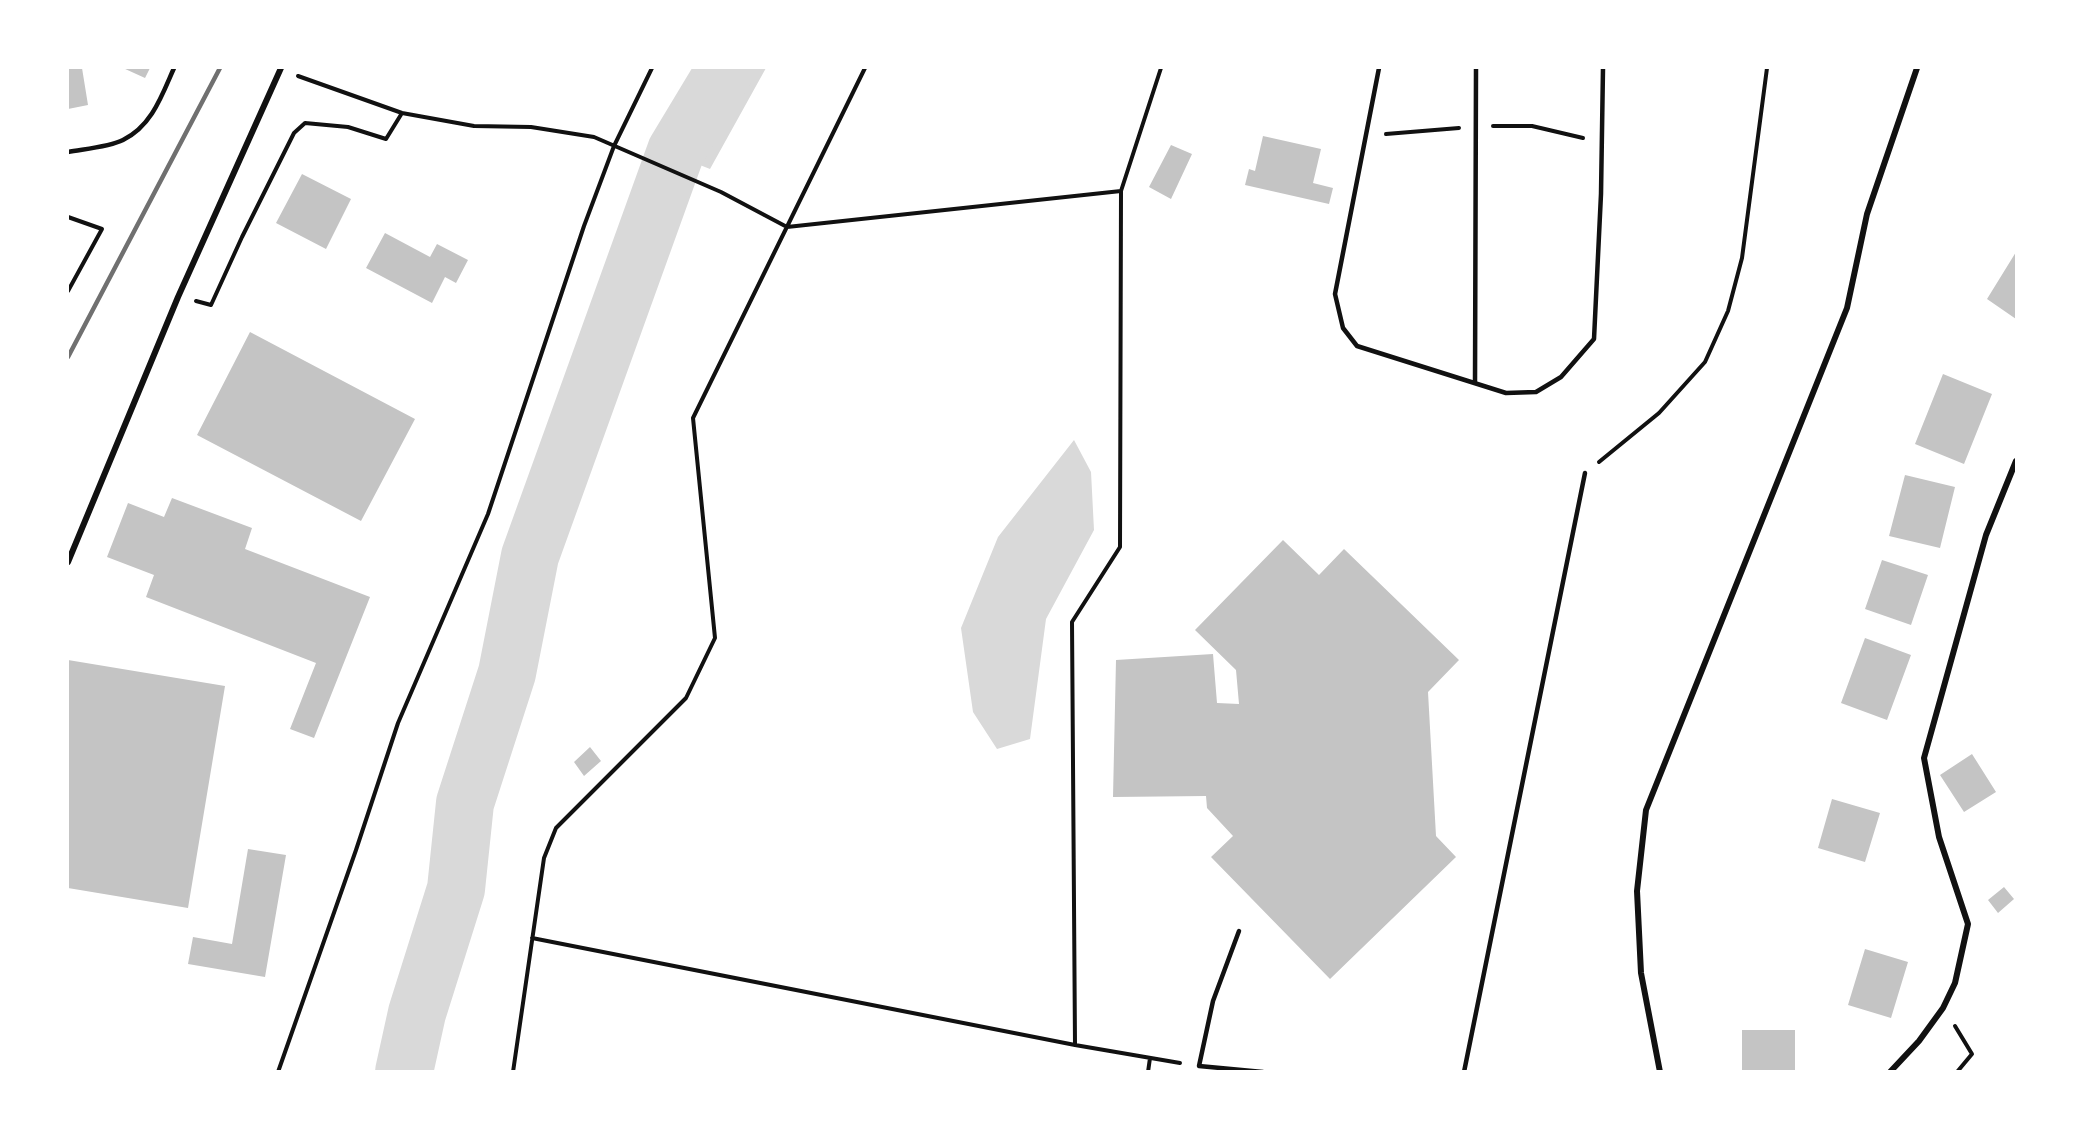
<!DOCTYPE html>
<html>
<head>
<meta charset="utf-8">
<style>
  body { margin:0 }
  #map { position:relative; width:2084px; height:1139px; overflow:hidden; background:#fff; font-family:Quicksand,sans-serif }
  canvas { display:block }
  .frame { position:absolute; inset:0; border:69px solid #fff; pointer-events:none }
</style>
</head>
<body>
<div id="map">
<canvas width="2084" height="1139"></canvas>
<div class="frame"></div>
</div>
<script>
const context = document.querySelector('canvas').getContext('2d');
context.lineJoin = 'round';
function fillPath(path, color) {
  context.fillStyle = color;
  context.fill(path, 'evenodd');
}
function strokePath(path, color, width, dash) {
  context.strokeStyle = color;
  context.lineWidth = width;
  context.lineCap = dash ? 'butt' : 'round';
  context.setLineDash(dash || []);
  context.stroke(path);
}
fillPath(new Path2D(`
  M 698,68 L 766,68 L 710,169 L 657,148 Z
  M 1074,440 L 1091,472 L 1094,530 L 1046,619 L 1030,739 L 997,749 L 973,712 L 961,628 L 998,537 Z`), '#d9d9d9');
strokePath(new Path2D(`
  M 404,1072 L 417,1013 L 456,889 L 465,803 L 507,673 L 530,556 L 676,151 L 726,68`), '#d9d9d9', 58);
fillPath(new Path2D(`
  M 68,68 L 82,68 L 88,105 L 68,109 Z
  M 123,68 L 150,68 L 145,78 Z
  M 1263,136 L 1321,149 L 1313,183 L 1333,188 L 1329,204 L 1245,185 L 1249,169 L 1255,171 Z
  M 1171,145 L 1192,154 L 1171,199 L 1149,187 Z
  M 302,174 L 351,199 L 326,249 L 276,223 Z
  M 385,233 L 430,257 L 437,244 L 468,260 L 456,283 L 445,277 L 432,303 L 366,268 Z
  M 2016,252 L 2016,319 L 1987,299 Z
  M 250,332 L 415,419 L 361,521 L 197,435 Z
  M 1943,374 L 1992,394 L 1964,464 L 1915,444 Z
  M 1905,475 L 1955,487 L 1940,548 L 1889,536 Z
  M 172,498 L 252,528 L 245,549 L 370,597 L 314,738 L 290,729 L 316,663 L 146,597 L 154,575 L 107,557 L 128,503 L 164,517 Z
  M 1283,540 L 1319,575 L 1344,549 L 1459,660 L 1428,692 L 1436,836 L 1456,857 L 1330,979 L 1211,857 L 1233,836 L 1207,808 L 1206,796 L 1113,797 L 1116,660 L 1213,654 L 1217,703 L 1239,704 L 1236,670 L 1195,630 Z
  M 1882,560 L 1928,575 L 1911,625 L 1865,609 Z
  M 1865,638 L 1911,655 L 1887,720 L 1841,703 Z
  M 68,660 L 225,686 L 188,908 L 68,888 Z
  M 590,747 L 601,761 L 584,776 L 574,762 Z
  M 1972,754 L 1996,792 L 1964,812 L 1940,775 Z
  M 1832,799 L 1880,813 L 1865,862 L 1818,848 Z
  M 248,849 L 286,855 L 265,977 L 188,964 L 193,937 L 232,944 Z
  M 2004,887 L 2014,899 L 1998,913 L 1988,900 Z
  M 1865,949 L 1908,962 L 1891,1018 L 1848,1005 Z
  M 1742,1030 L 1795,1030 L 1795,1072 L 1742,1072 Z`), '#c4c4c4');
strokePath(new Path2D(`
  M 298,76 L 402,113 L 474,126 L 531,127 L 594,137 L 721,192 L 787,227 L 1121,191
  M 1493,126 L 1532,126 L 1583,138
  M 1386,134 L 1459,128
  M 68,217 L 102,229 L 68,291
  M 196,301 L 211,305 L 242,237 L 294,133 L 305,123 L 348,127 L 386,139 L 402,113
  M 1599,462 L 1659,413 L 1705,362 L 1728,311 L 1742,258 L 1767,68
  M 532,938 L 1075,1045 L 1180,1063
  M 1955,1026 L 1972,1054 L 1957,1072
  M 1075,1045 L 1072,622 L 1120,547 L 1121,191 L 1161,68
  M 278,1072 L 356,850 L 398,723 L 488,514 L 584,226 L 614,146 L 652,68
  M 513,1072 L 544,858 L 556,828 L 686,698 L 715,638 L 693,418 L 865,68
  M 1148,1072 L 1150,1058`), '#111', 4);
strokePath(new Path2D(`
  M 1379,68 L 1335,294 L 1343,328 L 1357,346 L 1506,393 L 1536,392 L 1561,377 L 1594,339 L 1601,194 L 1603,68
  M 68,152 C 84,149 109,147 123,140 C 152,126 162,95 174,68
  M 1475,383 L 1476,68
  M 1239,931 L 1213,1001 L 1199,1066 L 1263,1072
  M 1464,1072 L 1585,473`), '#111', 4.5);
strokePath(new Path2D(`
  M 68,562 L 178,297 L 281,68
  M 1660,1072 L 1641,973 L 1637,891 L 1646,810 L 1847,308 L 1867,214 L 1917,68
  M 1890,1072 L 1919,1041 L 1943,1008 L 1955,983 L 1968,924 L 1939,837 L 1924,758 L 1986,535 L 2016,461`), '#111', 6);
strokePath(new Path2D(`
  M 68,357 L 220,68`), '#707070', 4.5);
</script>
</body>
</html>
